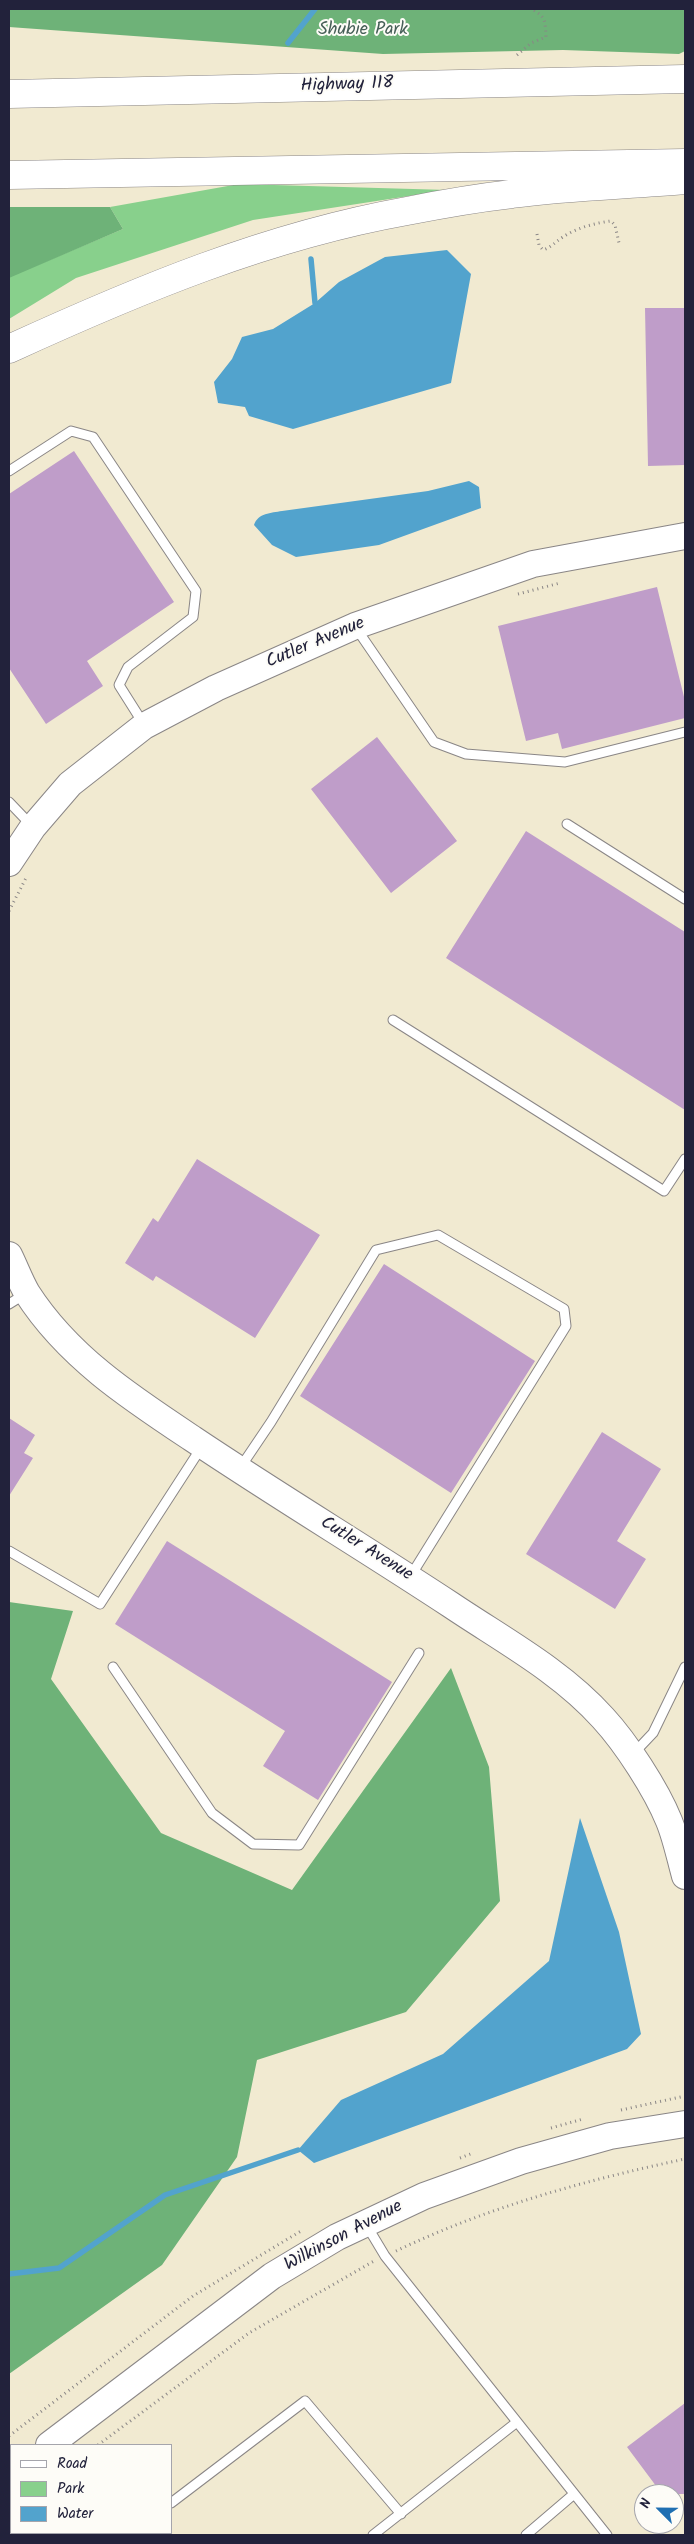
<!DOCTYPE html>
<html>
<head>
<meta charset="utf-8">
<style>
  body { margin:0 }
  #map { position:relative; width:694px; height:2544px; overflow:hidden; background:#f1ead1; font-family:Kalam,sans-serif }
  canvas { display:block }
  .frame { position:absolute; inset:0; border:10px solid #22223b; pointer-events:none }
  .legend { position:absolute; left:10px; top:2444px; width:162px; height:90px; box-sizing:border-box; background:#fdfcf7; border:1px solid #a5a5ac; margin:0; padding:6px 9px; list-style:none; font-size:15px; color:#22223b }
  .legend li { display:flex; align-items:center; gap:10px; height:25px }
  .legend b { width:25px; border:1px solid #a5a5ac }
  .north { position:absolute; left:634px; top:2484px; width:50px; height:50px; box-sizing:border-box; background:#fdfcf7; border:1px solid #a5a5ac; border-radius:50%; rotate:293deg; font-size:14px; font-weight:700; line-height:20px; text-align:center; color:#22223b }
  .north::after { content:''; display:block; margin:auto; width:18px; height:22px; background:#1f6fb2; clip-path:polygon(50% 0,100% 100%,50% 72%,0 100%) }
</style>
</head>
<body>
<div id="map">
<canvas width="694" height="2544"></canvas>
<div class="frame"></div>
<ul class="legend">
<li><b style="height:6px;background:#fff"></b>Road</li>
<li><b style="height:14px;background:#88d08c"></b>Park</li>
<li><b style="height:14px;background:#52a3cd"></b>Water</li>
</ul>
<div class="north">N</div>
</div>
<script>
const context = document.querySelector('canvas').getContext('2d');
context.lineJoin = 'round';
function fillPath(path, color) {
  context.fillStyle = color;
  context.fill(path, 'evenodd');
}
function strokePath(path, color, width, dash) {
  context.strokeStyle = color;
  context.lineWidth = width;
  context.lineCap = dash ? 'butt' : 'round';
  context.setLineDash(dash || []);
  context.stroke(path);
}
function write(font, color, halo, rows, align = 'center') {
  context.font = font + ' Kalam,sans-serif';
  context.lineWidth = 4;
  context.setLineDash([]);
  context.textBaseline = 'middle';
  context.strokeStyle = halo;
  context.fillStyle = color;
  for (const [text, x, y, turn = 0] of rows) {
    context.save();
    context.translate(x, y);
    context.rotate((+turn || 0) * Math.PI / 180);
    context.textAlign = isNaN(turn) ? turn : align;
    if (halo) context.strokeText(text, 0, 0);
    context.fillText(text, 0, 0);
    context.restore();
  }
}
fillPath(new Path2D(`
  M 239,184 L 448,190 L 253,220 L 76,278 L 9,319 L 9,277 L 123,229 L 110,207 Z`), '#88d08c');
fillPath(new Path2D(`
  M 9,9 L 685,9 L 685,51 L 679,54 L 563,50 L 383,54 L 9,27 Z
  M 9,207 L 110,207 L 123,229 L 9,278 Z
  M 9,1602 L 73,1611 L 51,1679 L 161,1833 L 292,1890 L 451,1668 L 489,1767 L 500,1901 L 406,2012 L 257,2060 L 237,2157 L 162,2265 L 9,2374 Z`), '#6eb278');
fillPath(new Path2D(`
  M 447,250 L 471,274 L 451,383 L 293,429 L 249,416 L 245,407 L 218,403 L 214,382 L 232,359 L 242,337 L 273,329 L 315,303 L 339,282 L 385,257 Z
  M 469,481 L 479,487 L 481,508 L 379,545 L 296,557 L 272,545 L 254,525 C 258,513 271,513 282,511 L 428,491 Z
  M 580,1818 L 619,1932 L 641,2034 L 627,2049 L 314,2163 L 298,2150 L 341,2100 L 443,2054 L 549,1961 Z`), '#52a3cd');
strokePath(new Path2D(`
  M 288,43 L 315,9
  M 311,259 L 315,303
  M 9,2274 L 59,2268 L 165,2195 L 298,2150`), '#52a3cd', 5.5);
fillPath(new Path2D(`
  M 645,308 L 685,308 L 685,465 L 648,466 Z
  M 74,451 L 174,602 L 87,661 L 103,686 L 46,724 L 9,668 L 9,494 Z
  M 657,587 L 685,701 L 685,718 L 562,749 L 558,733 L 526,741 L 498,626 Z
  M 377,737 L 457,841 L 391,893 L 311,789 Z
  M 526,831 L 685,932 L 685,1110 L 446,958 Z
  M 197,1159 L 320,1235 L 255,1338 L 156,1276 L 153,1281 L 125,1263 L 153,1218 L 158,1222 Z
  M 384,1264 L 535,1361 L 451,1493 L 300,1396 Z
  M 9,1418 L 35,1435 L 24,1453 L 33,1458 L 9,1496 Z
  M 602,1432 L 661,1469 L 617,1541 L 646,1559 L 615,1609 L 526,1554 Z
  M 167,1541 L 392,1682 L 318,1800 L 263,1766 L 285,1731 L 115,1624 Z
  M 685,2403 L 685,2494 L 662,2494 L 627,2447 Z`), '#bf9dc9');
const lane = new Path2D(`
  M 9,471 L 71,431 L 93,437 L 196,591 L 193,617 L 128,667 L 119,685 L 143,723
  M 356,628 L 434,742 L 466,754 L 565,762 L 685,732
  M 9,802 L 31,825
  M 567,824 L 685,899
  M 393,1020 L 664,1191 L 685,1159
  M 9,1304 L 25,1294
  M 240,1468 L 271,1422 L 376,1250 L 438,1235 L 564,1309 L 566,1326 L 410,1577
  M 9,1551 L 100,1604 L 201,1448
  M 113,1667 L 212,1813 L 253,1844 L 299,1845 L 419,1653
  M 634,1753 L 653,1733 L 685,1667
  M 367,2226 L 385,2256 L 607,2535
  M 171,2503 L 305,2401 L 401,2514
  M 129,2535 L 132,2533
  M 373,2535 L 517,2422
  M 526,2535 L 574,2494`);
const secondary = new Path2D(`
  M 9,863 L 33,827 L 70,784 L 144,726 L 216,688 L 355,626 L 533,564 L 685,536
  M 9,1255 C 15,1267 20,1281 27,1293 C 68,1357 131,1398 193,1439 C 278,1496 366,1549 451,1605 C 503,1640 561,1671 603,1718 C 626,1743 656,1789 669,1821 C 676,1838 680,1858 685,1876
  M 49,2445 L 272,2276 L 337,2237 L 424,2196 L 521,2161 L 610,2136 L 685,2124
  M 9,2476 L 11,2474`);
const highway = new Path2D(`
  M 9,94 L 685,79
  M 9,175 L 685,163
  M 9,349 C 138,290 267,236 407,211 C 442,204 477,198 512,194 C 569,186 628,185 685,180`);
strokePath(lane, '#8a8686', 11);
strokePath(secondary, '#8a8686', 28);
strokePath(highway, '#8a8686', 29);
strokePath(new Path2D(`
  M 517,55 L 531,43 L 546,37 C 545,19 546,18 532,9
  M 537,234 L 539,245 L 543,250 C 552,247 555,242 563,237 C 576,228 595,223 611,221 L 615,225 L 619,243
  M 518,594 L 560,583
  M 9,911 L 26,878
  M 621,2110 L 685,2096
  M 551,2128 L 583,2119
  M 460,2158 L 473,2153
  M 396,2251 C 488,2207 586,2180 685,2159
  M 9,2436 L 193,2296 L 301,2231
  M 98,2445 L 249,2333 L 374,2261
  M 9,2514 L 11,2512`), '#8a8686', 3, [1, 4]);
strokePath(lane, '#fff', 9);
strokePath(secondary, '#fff', 26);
strokePath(highway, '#fff', 28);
write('18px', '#465f57', '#fdfcf7', [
  ["Shubie Park",363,31]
]);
write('18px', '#22223b', '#fdfcf7', [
  ["Highway 118",347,86,-2],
  ["Cutler Avenue",316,644,-23],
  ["Cutler Avenue",366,1550,32],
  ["Wilkinson Avenue",344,2237,-28]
]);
</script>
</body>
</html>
